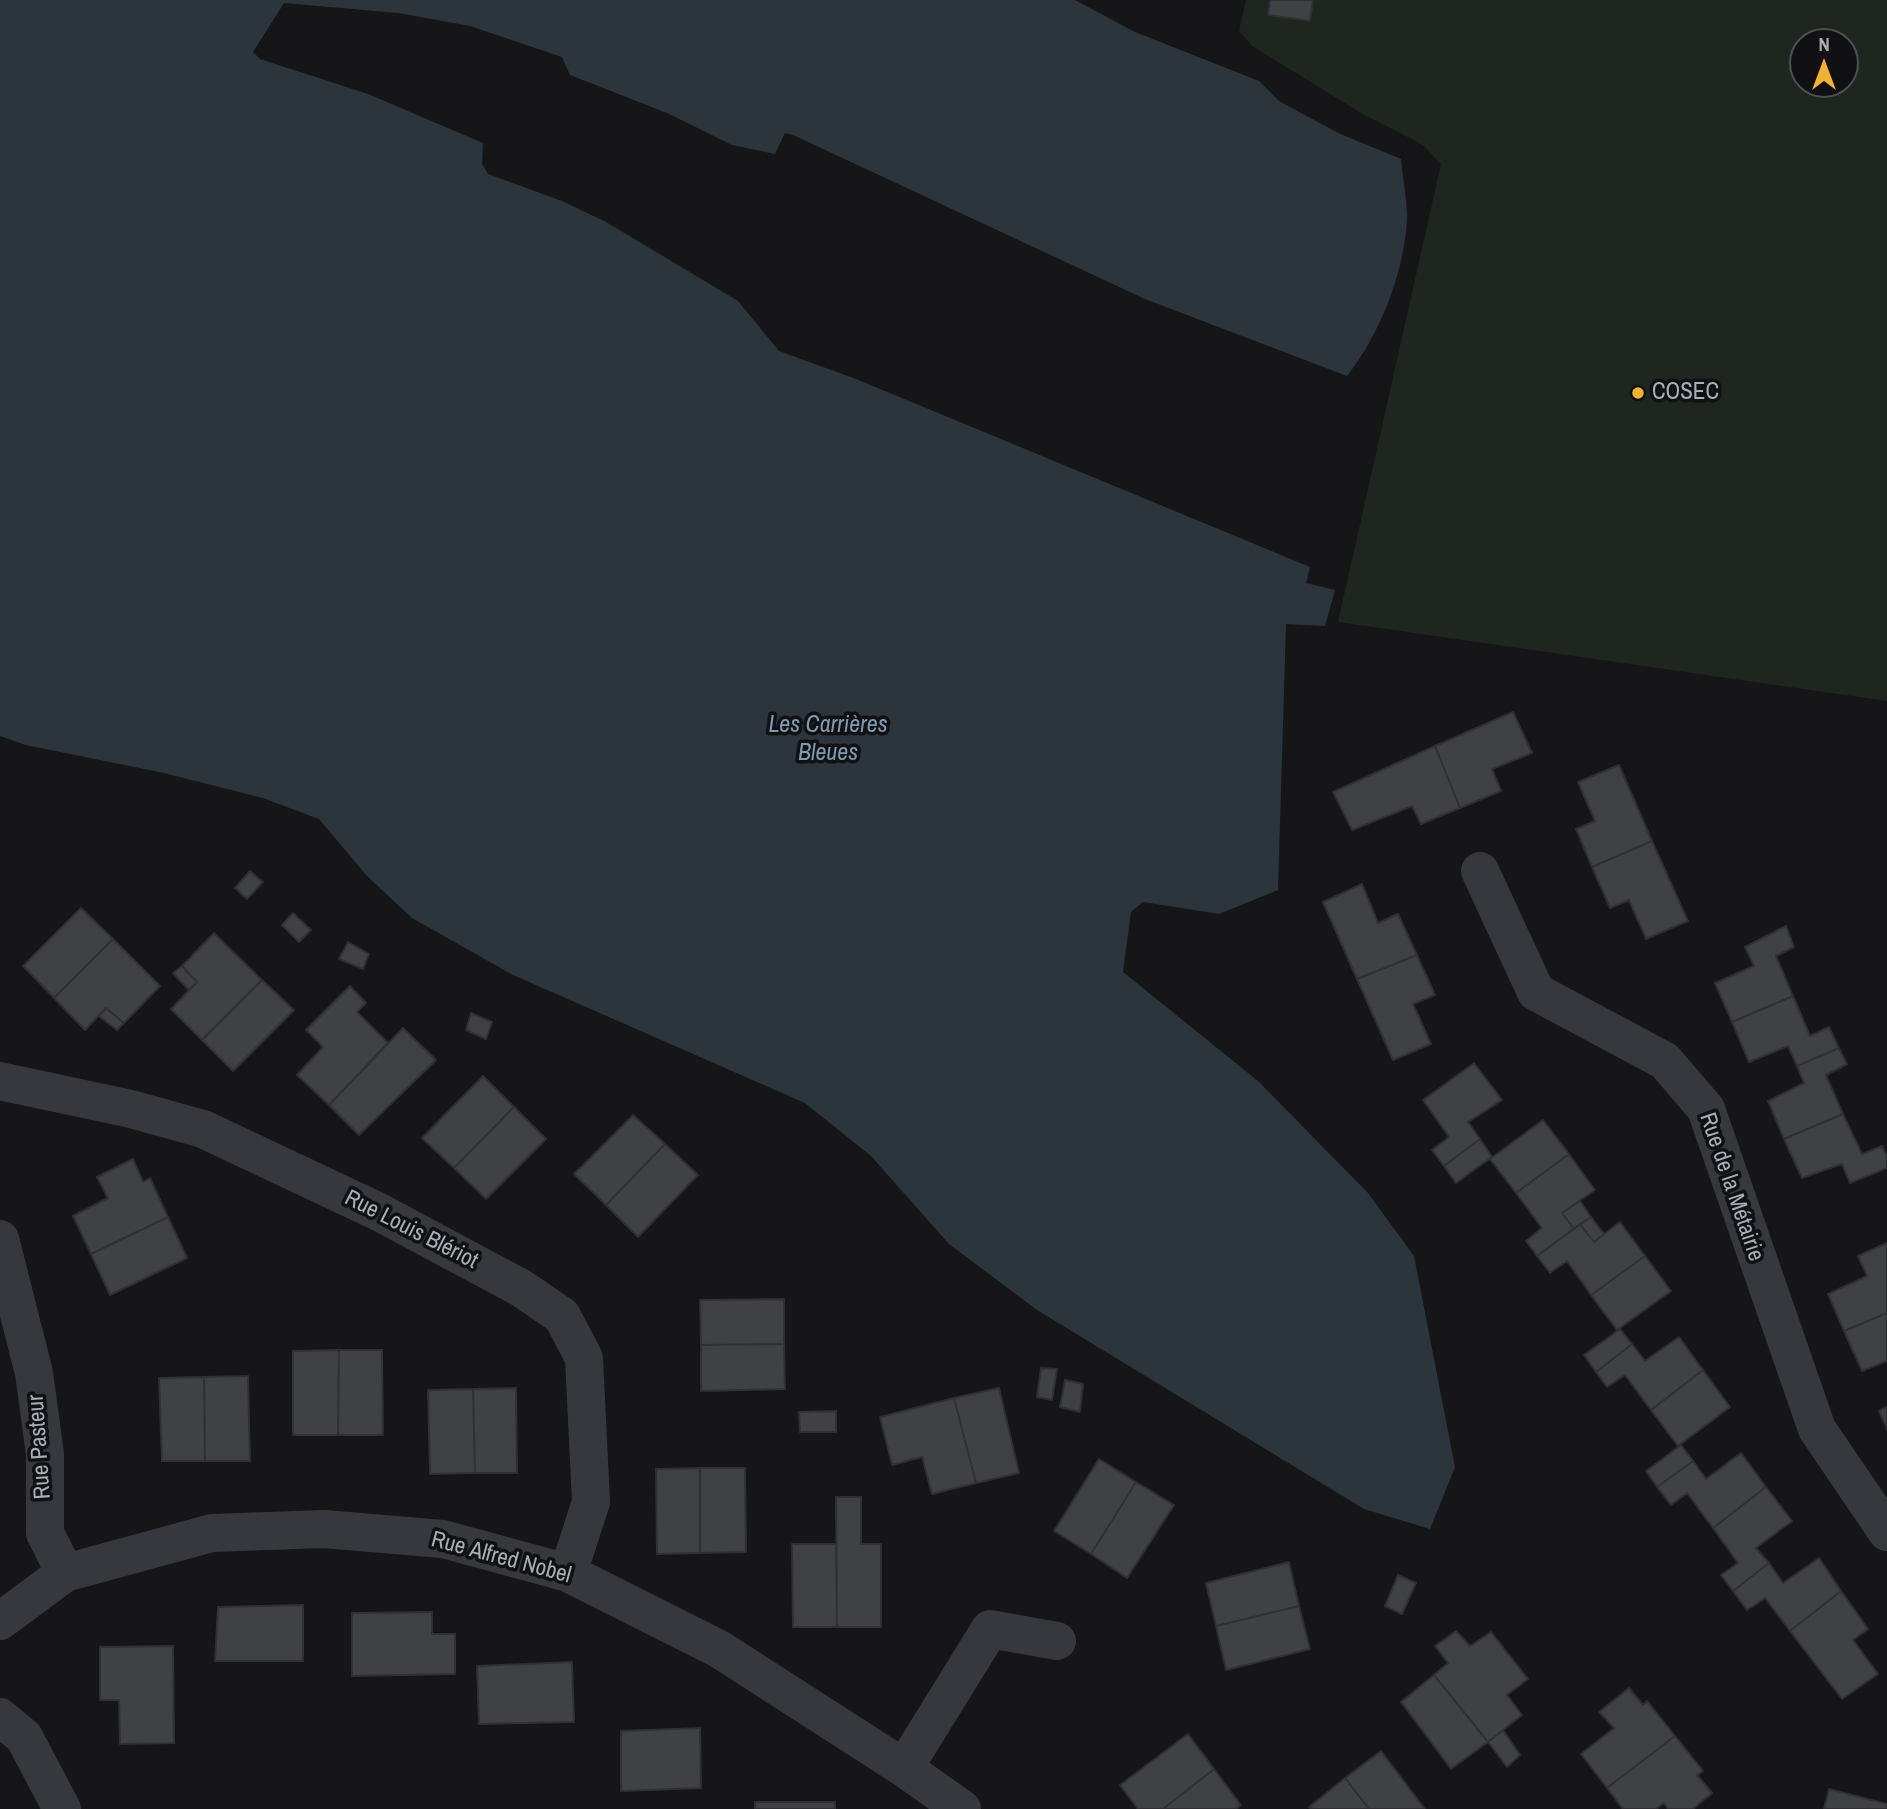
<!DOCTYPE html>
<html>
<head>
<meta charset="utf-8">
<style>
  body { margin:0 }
  #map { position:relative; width:1887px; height:1809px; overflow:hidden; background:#161618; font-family:"Archivo Narrow",sans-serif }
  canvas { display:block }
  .north { position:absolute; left:1789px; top:28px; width:70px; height:70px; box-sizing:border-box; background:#111113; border:2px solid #4d4f55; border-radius:50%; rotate:0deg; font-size:19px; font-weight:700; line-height:28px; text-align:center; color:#a8adb8 }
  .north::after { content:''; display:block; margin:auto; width:24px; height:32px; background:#f2b134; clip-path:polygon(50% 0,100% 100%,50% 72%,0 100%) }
</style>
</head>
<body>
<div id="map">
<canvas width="1887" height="1809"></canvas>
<div class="north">N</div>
</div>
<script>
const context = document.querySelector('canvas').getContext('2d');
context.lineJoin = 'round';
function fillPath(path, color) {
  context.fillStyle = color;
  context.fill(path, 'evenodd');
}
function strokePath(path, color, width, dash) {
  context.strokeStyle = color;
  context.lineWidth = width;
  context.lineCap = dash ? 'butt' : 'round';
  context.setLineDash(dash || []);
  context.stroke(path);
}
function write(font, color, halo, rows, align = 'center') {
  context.font = font + ' "Archivo Narrow",sans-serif';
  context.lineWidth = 7;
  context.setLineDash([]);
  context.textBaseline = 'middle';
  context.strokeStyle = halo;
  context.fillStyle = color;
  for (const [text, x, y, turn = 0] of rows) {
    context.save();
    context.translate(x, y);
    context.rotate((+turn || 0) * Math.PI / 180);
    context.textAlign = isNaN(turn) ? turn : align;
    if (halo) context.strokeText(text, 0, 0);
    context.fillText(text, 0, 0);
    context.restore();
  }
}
fillPath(new Path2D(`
  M 1246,0 L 1887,0 L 1887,701 L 1338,622 L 1441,164 L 1423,145 L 1361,113 L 1252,46 L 1239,31 ZM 1803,42 L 1845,42 L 1845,84 L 1803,84 Z`), '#1e261f');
fillPath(new Path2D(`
  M 0,0 L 1075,0 L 1135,32 L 1259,81 L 1279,101 L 1338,133 L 1401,159 C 1403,179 1407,200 1407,219 C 1404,274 1380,334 1347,376 L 1145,299 L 793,135 L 785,133 L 775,154 L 732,145 L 667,113 L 570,75 L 562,57 L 470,26 L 398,13 L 284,3 L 253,52 L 260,59 L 368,94 L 483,143 L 482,164 L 488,174 L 562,201 L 606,222 L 738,301 L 779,351 L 856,379 L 1310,567 L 1306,583 L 1335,590 L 1325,626 L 1286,624 L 1278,890 L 1219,914 L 1143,902 L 1131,912 L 1123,972 L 1258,1081 L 1368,1193 L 1414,1256 L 1455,1467 L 1430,1529 L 1364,1509 L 1037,1310 L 949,1244 L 871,1156 L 805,1103 L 513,975 L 412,918 L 367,876 L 319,819 L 263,798 L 164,773 L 26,745 L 0,736 Z`), '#2c353c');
const building = new Path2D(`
  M 1270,0 L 1313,0 L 1310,21 L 1268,15 Z
  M 1513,712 L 1532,753 L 1492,769 L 1501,791 L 1460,808 L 1435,746 Z
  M 1435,746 L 1460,808 L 1421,824 L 1412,806 L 1352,830 L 1333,792 Z
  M 1619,765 L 1652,841 L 1592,867 L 1576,829 L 1595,821 L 1578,782 Z
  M 1652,841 L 1688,921 L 1646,939 L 1629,900 L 1610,908 L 1592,867 Z
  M 250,871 L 263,882 L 247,899 L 235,888 Z
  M 1362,884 L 1378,923 L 1398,914 L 1417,955 L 1357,979 L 1323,902 Z
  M 81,908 L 113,939 L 54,998 L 23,966 Z
  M 293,913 L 311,930 L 299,942 L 282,925 Z
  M 1786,926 L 1794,947 L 1776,956 L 1793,996 L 1732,1022 L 1715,983 L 1754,966 L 1745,947 Z
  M 214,933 L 262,980 L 202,1040 L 171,1009 L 197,982 L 182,966 Z
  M 113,939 L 160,986 L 124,1023 L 106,1008 L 85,1030 L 54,998 Z
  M 348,942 L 369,954 L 363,969 L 339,959 Z
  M 1417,955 L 1435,995 L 1413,1004 L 1431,1044 L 1393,1060 L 1357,979 Z
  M 182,966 L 197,982 L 189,990 L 173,973 Z
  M 262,980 L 294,1010 L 233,1071 L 202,1040 Z
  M 350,986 L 366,1003 L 357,1012 L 388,1043 L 329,1105 L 297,1075 L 323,1047 L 306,1030 Z
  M 1793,996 L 1810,1036 L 1829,1027 L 1839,1048 L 1797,1066 L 1788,1046 L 1749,1062 L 1732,1022 Z
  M 106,1008 L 124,1023 L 117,1030 L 99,1016 Z
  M 471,1013 L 492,1022 L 486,1039 L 466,1030 Z
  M 403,1028 L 436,1060 L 359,1135 L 329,1105 Z
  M 1839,1048 L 1847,1064 L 1826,1075 L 1843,1114 L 1784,1139 L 1768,1101 L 1804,1083 L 1797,1066 Z
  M 1474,1063 L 1502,1100 L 1468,1122 L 1480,1139 L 1444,1166 L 1432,1150 L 1449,1137 L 1423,1100 Z
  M 483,1076 L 514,1107 L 454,1168 L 422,1138 Z
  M 514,1107 L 546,1139 L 486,1199 L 454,1168 Z
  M 1843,1114 L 1862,1154 L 1882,1146 L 1887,1157 L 1887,1168 L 1850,1183 L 1842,1164 L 1802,1178 L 1784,1139 Z
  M 633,1115 L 665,1144 L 606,1205 L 574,1174 Z
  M 1543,1120 L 1569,1154 L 1516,1193 L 1490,1159 Z
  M 1480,1139 L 1492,1157 L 1456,1183 L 1444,1166 Z
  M 665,1144 L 698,1175 L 638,1237 L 606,1205 Z
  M 1569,1154 L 1595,1190 L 1562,1213 L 1574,1229 L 1537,1256 L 1526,1241 L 1542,1228 L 1516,1193 Z
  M 133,1159 L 143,1182 L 150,1178 L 168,1217 L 91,1254 L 73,1216 L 108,1198 L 97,1177 Z
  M 1580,1201 L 1591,1217 L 1574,1229 L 1562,1213 Z
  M 168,1217 L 187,1258 L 110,1295 L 91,1254 Z
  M 1591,1217 L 1604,1234 L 1594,1242 L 1580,1224 Z
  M 1620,1222 L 1645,1256 L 1591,1295 L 1567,1261 L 1550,1273 L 1537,1256 L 1580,1224 L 1594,1242 Z
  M 1887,1243 L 1887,1313 L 1844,1331 L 1828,1294 L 1867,1276 L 1858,1256 Z
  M 1645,1256 L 1671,1291 L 1617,1330 L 1591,1295 Z
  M 784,1299 L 784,1344 L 701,1345 L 700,1300 Z
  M 1887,1313 L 1887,1361 L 1862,1371 L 1844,1331 Z
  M 1620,1329 L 1632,1344 L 1596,1372 L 1584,1355 Z
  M 1679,1337 L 1703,1370 L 1651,1410 L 1625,1375 L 1607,1387 L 1596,1372 L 1632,1344 L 1645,1361 Z
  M 784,1344 L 785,1389 L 701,1391 L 701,1345 Z
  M 339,1350 L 338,1435 L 293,1435 L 293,1351 Z
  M 339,1350 L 382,1350 L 383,1435 L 338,1435 Z
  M 1041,1368 L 1057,1369 L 1052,1400 L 1037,1397 Z
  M 1703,1370 L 1730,1407 L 1678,1446 L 1651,1410 Z
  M 248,1376 L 250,1461 L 205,1461 L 204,1377 Z
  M 204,1377 L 205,1461 L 162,1461 L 159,1378 Z
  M 1065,1380 L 1083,1384 L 1080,1412 L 1060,1407 Z
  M 516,1388 L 517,1473 L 475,1473 L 473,1389 Z
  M 999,1388 L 1019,1473 L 976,1483 L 954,1398 Z
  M 473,1389 L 475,1473 L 430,1474 L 428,1390 Z
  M 954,1398 L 976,1483 L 932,1494 L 922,1457 L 892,1465 L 880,1417 Z
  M 1887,1407 L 1887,1429 L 1879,1411 Z
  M 836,1411 L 836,1432 L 800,1432 L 799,1412 Z
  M 1681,1445 L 1693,1461 L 1657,1487 L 1646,1471 Z
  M 1741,1453 L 1766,1487 L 1713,1528 L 1687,1493 L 1671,1505 L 1657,1487 L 1693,1461 L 1706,1479 Z
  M 1099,1459 L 1136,1482 L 1091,1554 L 1054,1531 Z
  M 700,1468 L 700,1553 L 657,1554 L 656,1469 Z
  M 700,1468 L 745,1468 L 746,1552 L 700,1553 Z
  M 1136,1482 L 1174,1505 L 1127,1578 L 1091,1554 Z
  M 1766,1487 L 1792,1521 L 1756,1548 L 1769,1563 L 1733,1591 L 1721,1575 L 1738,1563 L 1713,1528 Z
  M 836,1497 L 861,1497 L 861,1544 L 881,1544 L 881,1627 L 837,1627 Z
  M 792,1544 L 836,1544 L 837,1627 L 793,1627 Z
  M 1819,1558 L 1841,1591 L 1790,1631 L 1765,1598 L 1747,1610 L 1733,1591 L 1769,1563 L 1783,1583 Z
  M 1289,1562 L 1299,1606 L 1216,1626 L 1206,1583 Z
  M 1398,1575 L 1416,1583 L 1402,1614 L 1385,1606 Z
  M 1841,1591 L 1868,1629 L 1853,1640 L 1878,1674 L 1842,1699 L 1790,1631 Z
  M 303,1605 L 303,1661 L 215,1661 L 218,1607 Z
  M 1299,1606 L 1310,1649 L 1226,1670 L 1216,1626 Z
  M 432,1612 L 432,1634 L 455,1634 L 455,1674 L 352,1676 L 352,1613 Z
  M 1456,1631 L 1470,1646 L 1491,1632 L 1528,1679 L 1507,1695 L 1522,1715 L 1488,1742 L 1434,1675 L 1448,1663 L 1435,1646 Z
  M 173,1646 L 174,1743 L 120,1744 L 119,1700 L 100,1700 L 100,1647 Z
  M 572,1662 L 574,1722 L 479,1724 L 477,1666 Z
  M 1434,1675 L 1488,1742 L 1451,1769 L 1401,1702 Z
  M 1629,1688 L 1643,1705 L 1647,1701 L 1675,1736 L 1607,1788 L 1581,1754 L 1614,1728 L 1599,1712 Z
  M 700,1728 L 701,1788 L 621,1791 L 621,1731 Z
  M 1503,1730 L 1520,1755 L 1507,1767 L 1488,1742 Z
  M 1188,1734 L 1214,1769 L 1163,1809 L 1138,1809 L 1120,1785 Z
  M 1675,1736 L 1703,1771 L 1697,1775 L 1712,1793 L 1693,1809 L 1668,1809 L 1664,1803 L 1656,1809 L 1623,1809 L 1607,1788 Z
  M 1381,1751 L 1425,1809 L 1369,1809 L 1345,1778 Z
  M 1214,1769 L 1241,1805 L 1236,1809 L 1163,1809 Z
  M 1345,1778 L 1369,1809 L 1311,1809 L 1309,1807 Z
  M 1829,1789 L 1887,1804 L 1887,1809 L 1824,1809 Z
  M 755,1802 L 835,1802 L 835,1809 L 755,1809 Z`);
fillPath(building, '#404145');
strokePath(building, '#303034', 2);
strokePath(new Path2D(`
  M 1480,871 L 1536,992 L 1665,1061 L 1706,1109 L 1817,1429 L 1887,1532
  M 0,1081 L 131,1109 L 203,1129 L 379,1212 L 521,1288 L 562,1316 L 584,1358 L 591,1502 L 568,1573
  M 0,1239 L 34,1373 L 45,1454 L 45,1533 L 65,1573
  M 0,1621 L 65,1573 L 212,1533 L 324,1529 L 443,1539 L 568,1573 L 719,1649 L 904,1768 L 962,1809
  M 0,1717 L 24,1737 L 62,1809
  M 904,1768 L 990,1629 L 1057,1641`), '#37383d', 38);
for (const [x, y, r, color] of [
  [1638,393,7,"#f2b134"]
]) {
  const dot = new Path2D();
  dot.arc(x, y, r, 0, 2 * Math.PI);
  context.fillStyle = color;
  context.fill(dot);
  strokePath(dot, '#111113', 2.5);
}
write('23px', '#a8adb8', '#111113', [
  ["COSEC",1652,393]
], 'left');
write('23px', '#a8adb8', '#111113', [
  ["Rue de la Métairie",1731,1187,71],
  ["Rue Louis Blériot",411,1230,27],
  ["Rue Pasteur",40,1447,-94],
  ["Rue Alfred Nobel",501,1558,15]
]);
write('italic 24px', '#7f9bb3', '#111113', [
  ["Les Carrières",828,726],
  ["Bleues",828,754]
]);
</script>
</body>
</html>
